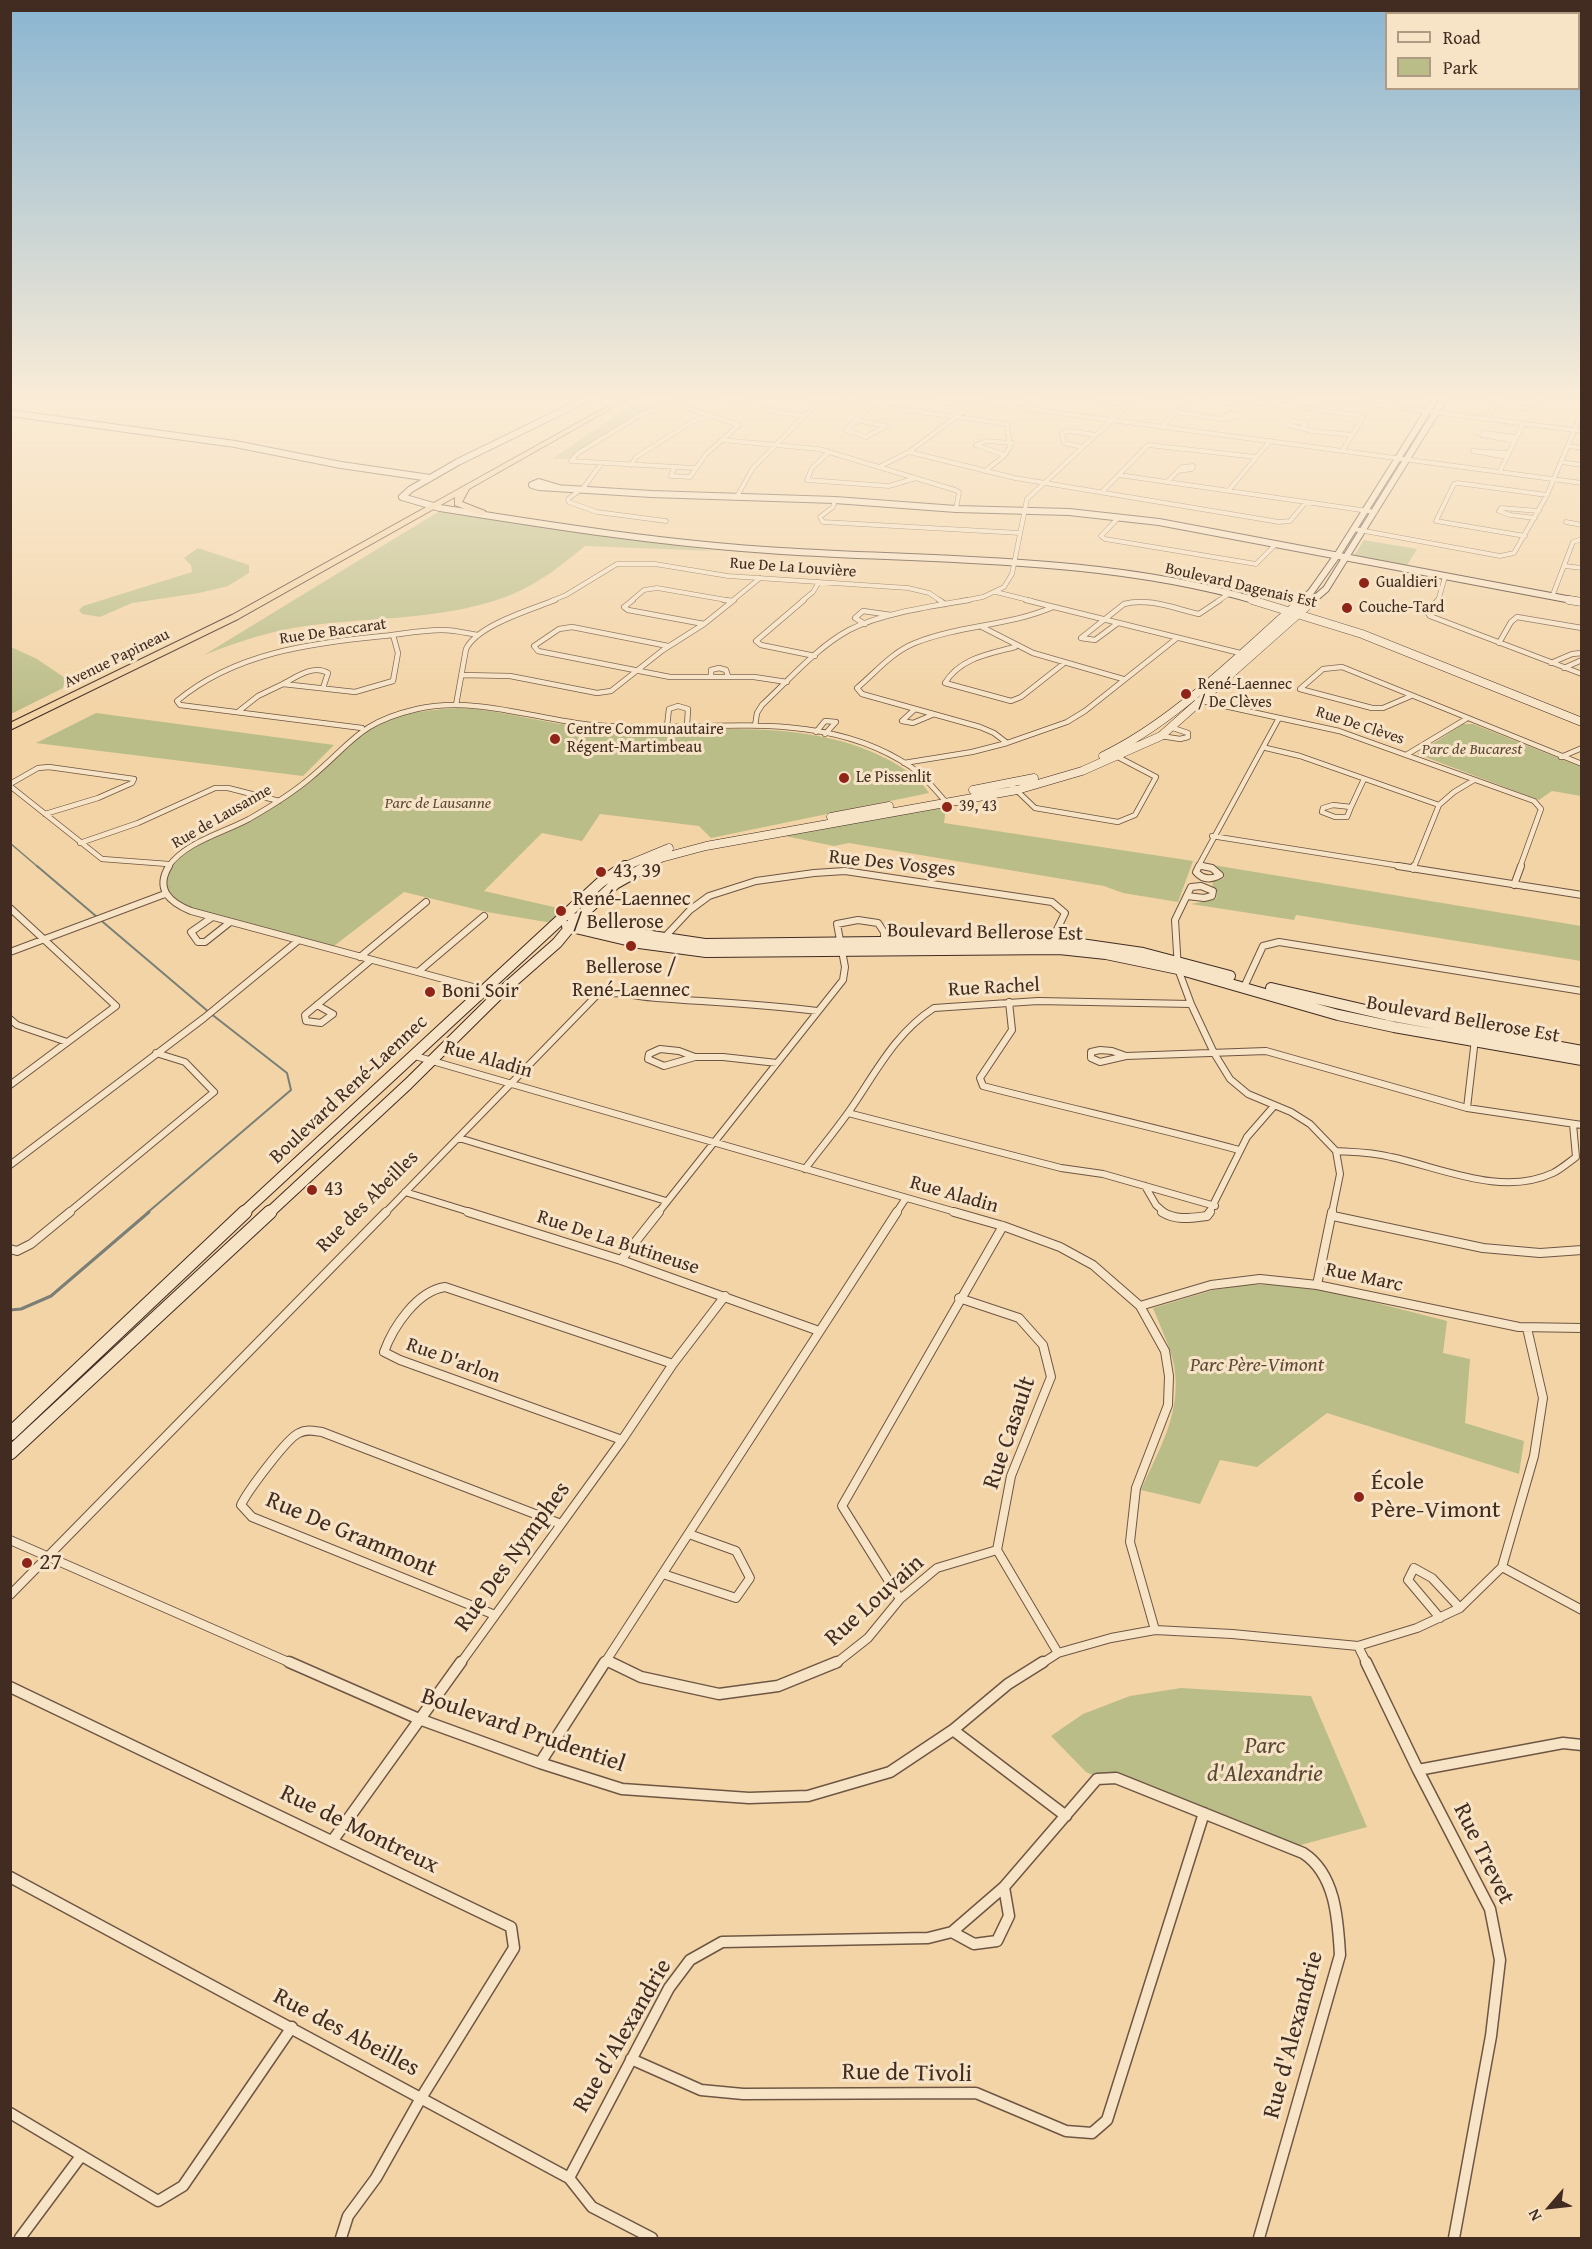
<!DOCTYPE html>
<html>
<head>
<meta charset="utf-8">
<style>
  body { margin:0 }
  #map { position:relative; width:1592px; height:2249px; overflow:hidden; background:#f3d4a7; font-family:"Gentium Book Plus",serif }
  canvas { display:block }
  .frame { position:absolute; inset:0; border:12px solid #422c22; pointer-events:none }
  .legend { position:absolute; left:1385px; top:12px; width:195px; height:78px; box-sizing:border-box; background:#f7e3c6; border:2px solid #af9a84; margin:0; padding:8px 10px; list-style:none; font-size:18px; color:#422c22 }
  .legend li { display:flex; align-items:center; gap:12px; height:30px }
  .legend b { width:30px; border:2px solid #af9a84 }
  .north { position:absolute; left:1520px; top:2177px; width:60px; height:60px; -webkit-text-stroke:4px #f7e3c6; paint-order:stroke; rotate:242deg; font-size:16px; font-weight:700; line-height:24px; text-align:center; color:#422c22 }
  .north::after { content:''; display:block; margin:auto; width:21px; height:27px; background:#422c22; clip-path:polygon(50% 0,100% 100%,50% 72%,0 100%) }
</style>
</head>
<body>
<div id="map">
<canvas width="1592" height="2249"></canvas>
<div class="frame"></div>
<ul class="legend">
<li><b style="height:8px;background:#f7e3c6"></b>Road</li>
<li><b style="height:16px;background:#babd88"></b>Park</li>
</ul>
<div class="north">N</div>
</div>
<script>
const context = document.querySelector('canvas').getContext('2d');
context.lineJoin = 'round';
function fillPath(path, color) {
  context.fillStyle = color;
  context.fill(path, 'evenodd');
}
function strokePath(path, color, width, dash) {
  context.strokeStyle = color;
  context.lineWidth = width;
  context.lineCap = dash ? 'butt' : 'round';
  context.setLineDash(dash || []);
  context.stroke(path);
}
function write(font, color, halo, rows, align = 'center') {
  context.font = font + ' "Gentium Book Plus",serif';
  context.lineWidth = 6;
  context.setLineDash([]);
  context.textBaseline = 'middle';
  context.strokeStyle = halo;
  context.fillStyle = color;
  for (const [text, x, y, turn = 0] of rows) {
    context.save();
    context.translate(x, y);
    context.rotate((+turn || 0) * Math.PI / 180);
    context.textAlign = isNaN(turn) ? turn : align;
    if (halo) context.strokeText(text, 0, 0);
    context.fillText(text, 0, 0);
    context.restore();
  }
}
fillPath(new Path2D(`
  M 657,396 L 657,399 L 640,403 L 649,408 L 642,414 L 572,459 L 552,459 L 632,405 Z
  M 438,512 L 715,551 L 585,546 C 562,565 541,582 513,594 C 451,620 371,617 305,626 C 270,631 237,642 204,655 Z
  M 1364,540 L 1417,549 L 1406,567 L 1353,557 Z
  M 198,548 L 249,565 L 249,573 L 228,586 L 199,593 L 132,603 L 100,617 L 82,614 L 79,610 L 83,606 L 192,572 L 191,565 L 184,558 Z
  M 11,647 L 37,659 L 65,678 L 63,688 L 11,714 Z
  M 459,708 C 505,710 549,725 594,728 C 693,736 800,712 891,761 C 905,769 921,780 929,793 L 711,838 L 699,826 L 600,814 L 582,841 L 542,833 L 484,891 L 571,911 L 558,924 L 487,912 L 404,892 L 330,949 L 180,906 L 165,894 L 168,864 C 202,840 241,824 276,802 C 298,789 320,772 339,756 C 348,748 356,738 366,731 C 393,713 428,710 459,708 Z
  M 96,713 L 334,745 L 303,776 L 36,743 Z
  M 1463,724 L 1473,724 L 1581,767 L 1581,796 L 1552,791 L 1539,800 L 1417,754 Z
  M 946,807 L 944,823 L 1193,861 L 1178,902 L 1123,893 L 1104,886 L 849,843 L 834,846 L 780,835 Z
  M 1207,864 L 1581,926 L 1581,961 L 1296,915 L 1294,920 L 1191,904 L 1216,899 L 1217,893 L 1212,887 L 1213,882 L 1224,878 L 1223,874 Z
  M 1280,1284 L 1318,1288 L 1447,1321 L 1443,1353 L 1470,1359 L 1465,1423 L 1524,1441 L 1519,1474 L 1327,1413 L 1257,1467 L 1220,1460 L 1200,1504 L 1141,1490 C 1160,1447 1182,1413 1174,1365 C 1170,1346 1160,1326 1153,1308 L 1213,1290 L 1245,1285 Z
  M 1181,1688 L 1311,1696 L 1367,1827 L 1297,1846 L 1119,1777 L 1095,1776 L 1086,1772 L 1051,1736 L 1083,1714 L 1130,1696 Z`), '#babd88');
strokePath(new Path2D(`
  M 10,843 L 38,867`), '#797f76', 1.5);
strokePath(new Path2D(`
  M 37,866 L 210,1013 L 287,1073 L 291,1090 L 147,1213`), '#797f76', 2);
strokePath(new Path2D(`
  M 10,1310 L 21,1309 L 51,1296 L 149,1212`), '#797f76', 3);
const streetFar4 = new Path2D(`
  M 657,396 L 671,403 L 739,425 L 706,454 L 690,477 L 671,476 L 674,468
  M 719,396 L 775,412 L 804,416
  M 806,396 L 1007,424 L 1010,447 L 1004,456 L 985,471
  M 932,396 L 1582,483
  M 1210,396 L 1364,416 L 1342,451
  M 1293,396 L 1308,398
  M 1306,396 L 1582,431
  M 671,403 L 642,414 L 578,453 L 571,461 L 695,468
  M 1128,405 L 1099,400 L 1116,398 L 1133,400
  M 1495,405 L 1534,409 L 1540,398 L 1535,396
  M 1022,408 L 1038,396
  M 1177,412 L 1222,419 L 1242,415 L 1230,413 L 1224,418
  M 1486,419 L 1500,396
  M 856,420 L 886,426 L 866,437 L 846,430 Z
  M 856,420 L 871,406
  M 1161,427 L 1193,396
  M 1303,428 L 1306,424 L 1293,421 L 1289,425 L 1312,431 L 1353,435
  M 722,440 L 819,449 L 955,490 L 959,492 L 956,509
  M 1515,441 L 1482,435 L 1485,433 L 1516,437
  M 1568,446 L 1582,448
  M 1083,447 L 1064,443 L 1062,433 L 1069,431 L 1096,435
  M 829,452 L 812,468 L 807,480 L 889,486 L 916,478
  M 909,452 L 1015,478 L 1279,522 L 1290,521 L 1306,502
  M 1005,455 L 976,445 L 986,441 L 1012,443
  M 1507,457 L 1473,451 L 1509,453
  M 1561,462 L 1582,465
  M 601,464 L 584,487 L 568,499 L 569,502 L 597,512 L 666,521
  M 631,465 L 636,457 L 692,422 L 709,416
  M 879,467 L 909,452 L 984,396
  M 1500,471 L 1523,424
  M 1119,475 L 1375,512
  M 1167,482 L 1182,467 L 1193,466 L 1192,469 L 1178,471
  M 1228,491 L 1270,441
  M 1102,492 L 1148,445 L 1256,457
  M 736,498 L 753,468 L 824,396
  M 835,500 L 833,507 L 820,517 L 823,522 L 1020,533
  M 1119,517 L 1101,536 L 1105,539 L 1256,564 L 1276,544
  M 1535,518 L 1510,515 L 1499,511 L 1501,508 L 1539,511
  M 1566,522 L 1582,525
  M 1354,529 L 1500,556 L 1514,553 L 1547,495 L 1582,412
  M 1525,536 L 1436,521 L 1454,484 L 1458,483 L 1547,495
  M 1565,566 L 1582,568
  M 996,592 L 1032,601
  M 1552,597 L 1573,542 L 1582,539
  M 551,601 L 566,595 L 617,564 L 655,564 L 728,576 L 908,588 L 929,593 L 941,601
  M 631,601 L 644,590 L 657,588 L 732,601
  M 732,601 L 760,578
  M 802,601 L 813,592 L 819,582
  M 962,601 L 983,597 L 1004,587 L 1012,574 L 1027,499 L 1138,396
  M 1218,601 L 1230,593
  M 1438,601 L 1445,577`);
const streetFar3 = new Path2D(`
  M 633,600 L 624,607 L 628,610 L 704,624
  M 724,600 L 732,601
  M 804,600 L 756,641 L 761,645 L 815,656
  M 939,600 L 945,604
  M 1026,600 L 1240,653
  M 1438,600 L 1427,612 L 1430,616 L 1582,674
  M 1118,623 L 1095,640 L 1081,638 L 1124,604 C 1148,597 1176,609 1199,614 L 1220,600
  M 865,624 L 855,618 L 863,611 L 891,615
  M 982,627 L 1033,653 L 1123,679
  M 1499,643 L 1511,622 L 1517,617 L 1582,628
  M 668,646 L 572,627 L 559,629 L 534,646 L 538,651 L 670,677 L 754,677 L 787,682
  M 1015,647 C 989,654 960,658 945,683 L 1011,701 L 1021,697 L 1063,664
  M 1551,663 L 1572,654 L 1582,653
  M 1564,668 L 1582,660
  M 462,675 L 510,676 L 597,693 L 611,691 L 663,650 L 704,624 L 734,600
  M 711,676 L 711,670 L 719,668 L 726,670 L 728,676
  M 323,688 L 328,673 C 314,664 296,677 283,684 L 355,692 L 393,681 L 398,653 L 393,635
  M 1411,696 L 1383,708 L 1372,708 L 1300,689 L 1323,669 L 1342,667 L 1582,764
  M 1197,700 L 1339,731 L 1534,801 L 1541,809 L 1520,867
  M 456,705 L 466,649 C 478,625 530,610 555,600
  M 915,709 L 902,721 L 913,723 L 932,715
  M 239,711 L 258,696 L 283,684
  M 667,726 L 669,709 L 678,706 L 688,709 L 687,726
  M 755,726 L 757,713 L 762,705 C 789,680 816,648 849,630 C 882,613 933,606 969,600
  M 362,728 L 180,705 L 177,701 C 234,653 311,643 383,636 C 402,634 422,630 442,630 C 454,630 466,633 478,635
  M 816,732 L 825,721 L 836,722 L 825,734
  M 1161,736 L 1180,739 L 1188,737 L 1188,733 L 1170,727
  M 1007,743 L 994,733 L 980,727 L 862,694 L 857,688 C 875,673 892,652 915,643 C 960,625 1009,626 1053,607
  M 1266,748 L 1300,756 L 1439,805
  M 1406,755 L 1466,719
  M 1561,757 L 1582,748
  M 904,763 L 972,752 L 1007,743 L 1067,722 L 1085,711 L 1177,638
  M 1009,783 L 1035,808 L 1118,822 L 1135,815 L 1156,777 L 1114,755
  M 10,784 L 38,768 L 49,767 L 134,779 L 132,783 L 98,798 L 45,814
  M 10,786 L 102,859 L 168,864
  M 1333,805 L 1351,807 L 1347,817 L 1335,817 L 1322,812 L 1323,808 Z
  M 1351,807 L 1364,779
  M 1212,836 L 1407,867
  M 80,843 L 138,823 L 215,788 L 228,788 L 279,801
  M 1199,865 L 1208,867
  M 1199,865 L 1279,718
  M 168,867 C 185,842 223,833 249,819 C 270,807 291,794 309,779 C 353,743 357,723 417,709 C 475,696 535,719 592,725 C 698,735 817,703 911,767 C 925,776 935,790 946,802
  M 1198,867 L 1199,865
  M 1414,867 L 1439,805 L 1454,792 L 1474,780`);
const streetFar2 = new Path2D(`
  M 169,866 C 155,889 169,902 191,911 L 499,994
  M 1199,866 L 1196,872 C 1203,880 1211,880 1220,875 L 1212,868 L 1202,866
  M 1398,866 L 1582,895
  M 1413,869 L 1414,866
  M 1514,885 L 1521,866
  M 1187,896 L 1204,898 L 1212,896 L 1213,891 L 1201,886 L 1191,887 L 1175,920 L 1178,969 L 1191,1004 L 1214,1053 L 1230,1079 L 1248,1094 L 1291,1112 L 1310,1124 L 1336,1151 L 1340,1174 L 1332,1213
  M 10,908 L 116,1006 L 10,1085
  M 211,918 L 191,932 L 198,942 L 205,942 L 229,923
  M 662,940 L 690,910 L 709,896 L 756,881 L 814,873 L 845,871 L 1052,902 L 1065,913 L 1051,942
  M 10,952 L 165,894
  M 360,957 L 426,902
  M 418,972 L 484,916
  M 1244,987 L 1263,946 L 1279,942 L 1582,991
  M 1009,1002 L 1012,1030 L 980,1078 L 983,1086 C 1068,1108 1154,1127 1239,1150
  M 317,1005 L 333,1014 L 321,1023 L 306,1021 L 305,1015 L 371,960
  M 10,1019 L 17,1025 L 67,1042
  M 660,1049 L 679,1051 L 695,1057 L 664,1066 L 648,1059 L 649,1054 Z
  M 1100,1050 L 1112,1051 L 1126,1056 L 1100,1062 L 1091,1058 L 1091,1052 Z
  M 415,1056 L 959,1213
  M 1126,1056 L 1266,1051 L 1467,1108 L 1582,1125
  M 695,1057 L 723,1057 L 777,1063
  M 1467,1108 L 1475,1039
  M 848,1113 L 1061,1168 L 1103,1174 L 1215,1206
  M 459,1138 L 666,1201
  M 1336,1151 C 1355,1152 1372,1152 1391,1157 C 1442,1168 1502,1197 1553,1173 C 1561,1169 1569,1162 1576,1157 L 1573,1124
  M 10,1165 L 204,1018 L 299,940
  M 805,1169 C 820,1149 836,1130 850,1110 C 875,1074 895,1033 934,1008 L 1038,1001 L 1191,1004
  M 1145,1186 L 1156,1205 L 1165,1213
  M 405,1192 L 473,1213
  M 68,1213 L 214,1092 L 185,1062 L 156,1053
  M 385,1213 L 597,995 C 617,990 636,997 656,998 C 710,1002 763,1004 817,1011
  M 658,1213 L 843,980 L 845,967 L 837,924 L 858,920 L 878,923 L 884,932 L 884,940
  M 896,1213 L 906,1198
  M 1209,1213 L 1247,1137 L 1274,1106`);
const streetFar1 = new Path2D(`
  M 468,1212 L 621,1260 L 819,1331
  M 954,1212 L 1003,1226 L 1060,1247 L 1093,1265 L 1140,1306 L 1165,1351 L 1169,1376 L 1168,1405 L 1136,1488 L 1130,1542 L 1155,1630
  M 1162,1212 C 1177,1221 1191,1218 1207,1216 L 1210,1212
  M 1333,1216 L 1483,1248 L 1540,1253 L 1582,1250
  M 10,1249 L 17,1251 L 31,1244 L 70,1212
  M 621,1260 L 659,1212
  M 1317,1285 L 1332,1212
  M 959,1298 L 1019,1318 L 1043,1345 L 1051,1377 L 1011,1476 L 997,1550 L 1058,1653
  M 1140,1306 L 1211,1285 L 1260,1279 L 1317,1285 L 1519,1327 L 1582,1328
  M 622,1440 L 400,1360 L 384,1352 C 393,1327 417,1291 445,1287 L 673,1364
  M 10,1540 L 293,1664
  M 1502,1567 L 1582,1610
  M 663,1574 L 736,1598 L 750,1578 L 736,1551 L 689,1534
  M 10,1595 L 386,1212
  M 900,1599 L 842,1506 L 1003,1226
  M 495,1615 L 252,1517 L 241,1505 C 247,1492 287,1438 299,1433 C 307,1429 314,1431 322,1432 L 561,1524
  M 1440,1618 L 1408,1580 L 1414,1568 L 1432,1578 L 1460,1608
  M 1358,1646 L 1367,1664
  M 607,1661 L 613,1664
  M 460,1664 L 622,1440 L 673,1364 L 725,1296
  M 604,1664 L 897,1212
  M 835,1664 L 868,1638 L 900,1599 L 937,1568 L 997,1550
  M 1041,1664 L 1058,1653 L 1111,1638 L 1155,1630 L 1232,1634 L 1358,1646 L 1417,1628 L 1460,1608 L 1502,1567 L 1534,1456 L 1543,1398 L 1527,1328`);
const street = new Path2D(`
  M 289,1662 L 419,1719 L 540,1763 L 622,1789 L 749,1798 L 808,1796 L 890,1772 L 953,1730 L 1008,1684 L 1043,1662
  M 610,1662 L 641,1677 L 719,1694 L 778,1686 L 837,1662
  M 1366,1662 L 1418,1770 L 1490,1909 L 1500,1960 L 1491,2036 L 1454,2238
  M 10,1687 L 511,1927 L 514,1948 L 421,2098 L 376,2178 L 348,2216 L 341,2238
  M 953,1730 L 1066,1816
  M 540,1763 L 605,1662
  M 1418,1770 L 1563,1743 L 1582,1745
  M 333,1840 L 461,1662
  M 10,1877 L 569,2178 L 592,2207 L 652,2238
  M 952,1932 L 974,1944 L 997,1941 L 1009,1916 L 1004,1887
  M 631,2059 L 701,2090 L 743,2094 L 976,2093 L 1066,2131 L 1092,2133 L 1107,2120 L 1204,1813
  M 10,2113 L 158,2201 L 183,2186 L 292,2027
  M 569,2178 L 669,1988 L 690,1960 L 722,1942 L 928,1938 L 952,1932 L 1004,1887 L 1097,1779 L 1116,1778 L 1303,1853 C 1336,1874 1338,1921 1340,1955 L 1259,2238
  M 20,2238 L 81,2156`);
const secondaryFar3 = new Path2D(`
  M 593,396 L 458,462 L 411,489 L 402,497 L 440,508 C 553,526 666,544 781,551 C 939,561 1103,556 1257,601
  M 10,413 L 235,444 L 341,465 L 430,478
  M 559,488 L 539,482 L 532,485 L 539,487 L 651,494 L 835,500 L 956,509 L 1069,512 L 1159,522 L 1577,601
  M 1301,601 L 1311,592 L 1338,554 L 1437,396
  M 1312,601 L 1326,589 L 1446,396`);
const secondaryFar2 = new Path2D(`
  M 1252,600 L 1362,634 L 1582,722
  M 1569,600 L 1582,602
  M 1103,756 C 1176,721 1241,653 1302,600
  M 973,790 L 1034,778
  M 831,817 L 889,806
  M 623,867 L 669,848
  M 645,867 L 661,858 L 706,846 L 1017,790 L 1082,771 L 1161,736 L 1314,600`);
const secondaryFar1 = new Path2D(`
  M 572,918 L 638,934 L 705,944 L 1053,940 L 1143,953 L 1230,976
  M 567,926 L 639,943 L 706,952 L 1059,949 L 1106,954 L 1178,969 L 1338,1015 L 1394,1027 L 1582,1060
  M 1271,988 L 1387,1015 L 1582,1051
  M 243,1213 L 601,882 L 625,866
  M 269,1213 L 408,1084 L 499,994 L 557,943 L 576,920 L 615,884 L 647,866`);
const secondary = new Path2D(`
  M 10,1434 L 245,1212
  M 10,1453 L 270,1212`);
const highway = new Path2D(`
  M 626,396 L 633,396 L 469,489 L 462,502 L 485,511 L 485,515 L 479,515 L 455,505 L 455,497 L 238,619 L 10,730 L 10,723 L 232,615 Z`);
strokePath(streetFar4, '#6e5643', 5);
strokePath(streetFar3, '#6e5643', 6);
strokePath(streetFar2, '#6e5643', 8);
strokePath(streetFar1, '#6e5643', 10);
strokePath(street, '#6e5643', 13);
strokePath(secondaryFar3, '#422c22', 8);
strokePath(secondaryFar2, '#422c22', 9);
strokePath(secondaryFar1, '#422c22', 12);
strokePath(secondary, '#422c22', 15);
strokePath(highway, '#422c22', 2);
strokePath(streetFar4, '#f7e3c6', 4);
strokePath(streetFar3, '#f7e3c6', 4.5);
strokePath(streetFar2, '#f7e3c6', 6);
strokePath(streetFar1, '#f7e3c6', 8);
strokePath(street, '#f7e3c6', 10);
strokePath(secondaryFar3, '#f7e3c6', 6);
strokePath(secondaryFar2, '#f7e3c6', 8);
strokePath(secondaryFar1, '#f7e3c6', 10);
strokePath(secondary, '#f7e3c6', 13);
fillPath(highway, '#f3d4a7');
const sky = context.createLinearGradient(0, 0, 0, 711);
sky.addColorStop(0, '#8ab5d1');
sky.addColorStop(0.56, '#faecd7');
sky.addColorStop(1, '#faecd700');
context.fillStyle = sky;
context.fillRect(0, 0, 1592, 711);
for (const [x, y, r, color] of [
  [1364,583,6,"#8f2418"],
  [1347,608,6,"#8f2418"],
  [1186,694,6,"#8f2418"],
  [555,739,6,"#8f2418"],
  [844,778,6,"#8f2418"],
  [947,807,6,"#8f2418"],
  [601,872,6,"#8f2418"],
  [561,911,6,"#8f2418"],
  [631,946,6,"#8f2418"],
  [430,992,6,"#8f2418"],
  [312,1190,6,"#8f2418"],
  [1359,1497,6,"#8f2418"],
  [27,1563,6,"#8f2418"]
]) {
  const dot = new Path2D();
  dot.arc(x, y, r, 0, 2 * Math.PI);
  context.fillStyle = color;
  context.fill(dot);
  strokePath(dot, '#f7e3c6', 2);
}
write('16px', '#422c22', '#f7e3c6', [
  ["Rue De La Louvière",793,568,4],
  ["Boulevard Dagenais Est",1241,586,13],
  ["Rue De Baccarat",333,632,-8],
  ["Avenue Papineau",117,659,-26],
  ["Rue De Clèves",1360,726,18],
  ["Rue de Lausanne",222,817,-30]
]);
write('16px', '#422c22', '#f7e3c6', [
  ["Gualdieri",1376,583],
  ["Couche-Tard",1359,608],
  ["René-Laennec",1198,685],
  ["/ De Clèves",1198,703],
  ["Centre Communautaire",567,730],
  ["Régent-Martimbeau",567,748],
  ["Le Pissenlit",856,778],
  ["39, 43",959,807]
], 'left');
write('italic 16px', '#5a4936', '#f7e3c6', [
  ["Parc de Bucarest",1472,750],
  ["Parc de Lausanne",438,804]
]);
write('20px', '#422c22', '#f7e3c6', [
  ["Rue Des Vosges",892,864,6],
  ["Boulevard Bellerose Est",985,933,1],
  ["Rue Rachel",994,988,-3],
  ["Boulevard Bellerose Est",1463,1020,10],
  ["Rue Aladin",488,1060,16],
  ["Boulevard René-Laennec",349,1090,-43],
  ["Rue Aladin",954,1195,16],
  ["Rue des Abeilles",368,1202,-45],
  ["Rue De La Butineuse",618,1243,18],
  ["Rue Marc",1364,1278,12],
  ["Rue D'arlon",453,1361,20]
]);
write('20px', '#422c22', '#f7e3c6', [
  ["43, 39",613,872],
  ["René-Laennec",573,900],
  ["/ Bellerose",573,923],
  ["Bellerose /",631,968,"center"],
  ["René-Laennec",631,991,"center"],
  ["Boni Soir",442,992],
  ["43",324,1190]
], 'left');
write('italic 20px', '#5a4936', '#f7e3c6', [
  ["Parc Père-Vimont",1257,1366]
]);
write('24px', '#422c22', '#f7e3c6', [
  ["Rue Casault",1010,1433,-71],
  ["Rue De Grammont",351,1535,23],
  ["Rue Des Nymphes",513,1557,-54],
  ["Rue Louvain",875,1601,-42],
  ["Boulevard Prudentiel",523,1731,19],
  ["Rue de Montreux",359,1830,26],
  ["Rue Trevet",1483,1854,64],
  ["Rue des Abeilles",346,2033,28],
  ["Rue d'Alexandrie",1294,2035,-75],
  ["Rue d'Alexandrie",623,2036,-60],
  ["Rue de Tivoli",907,2074,1]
]);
write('24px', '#422c22', '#f7e3c6', [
  ["École",1371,1483],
  ["Père-Vimont",1371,1511],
  ["27",39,1563]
], 'left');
write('italic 24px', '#5a4936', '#f7e3c6', [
  ["Parc",1265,1747],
  ["d'Alexandrie",1265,1775]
]);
</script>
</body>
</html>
